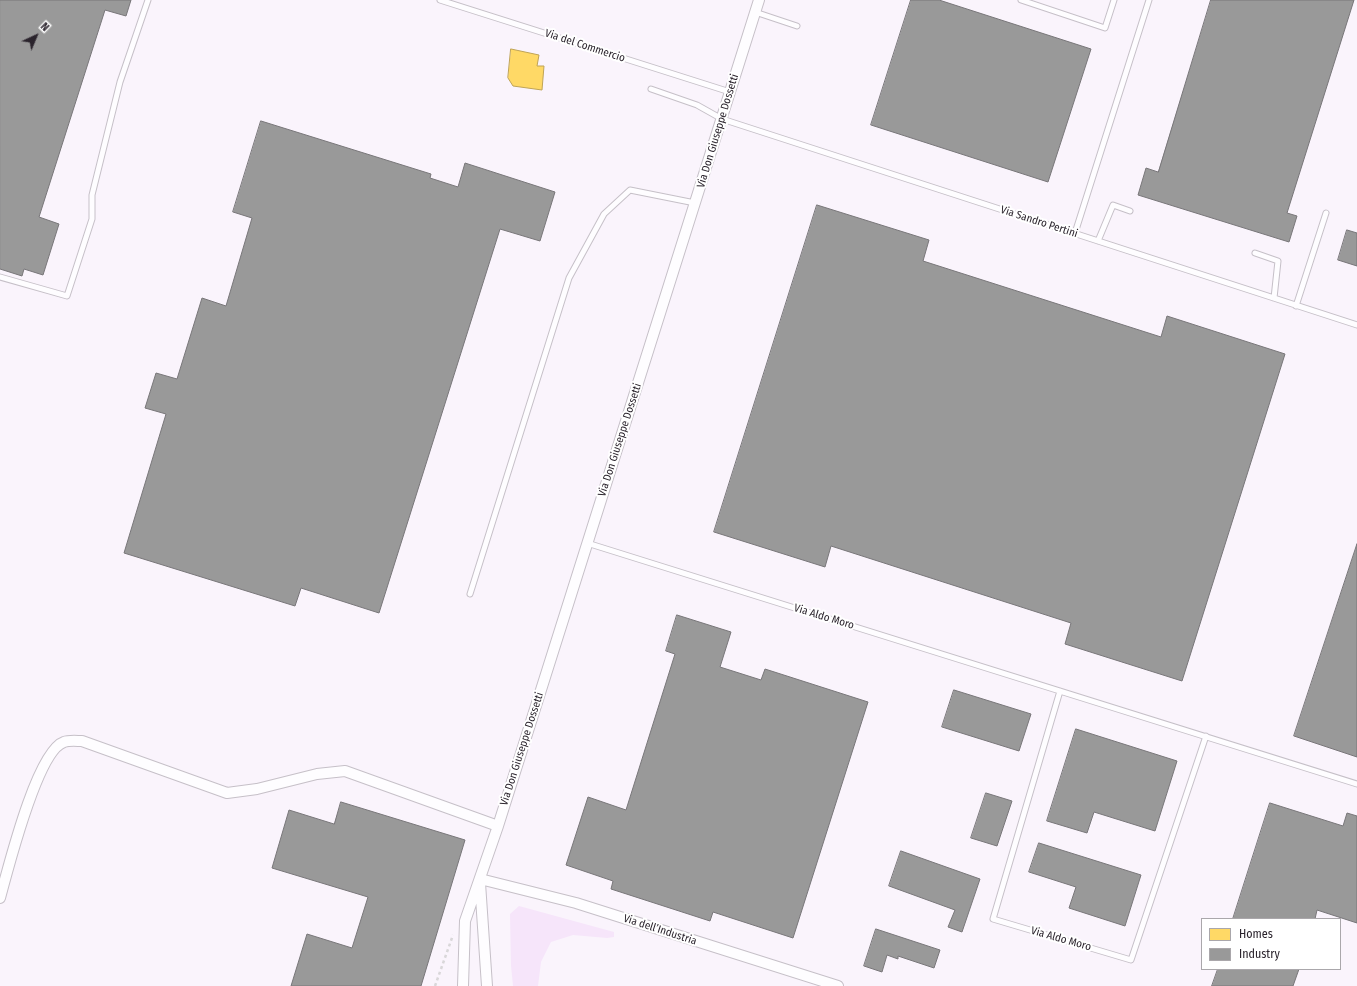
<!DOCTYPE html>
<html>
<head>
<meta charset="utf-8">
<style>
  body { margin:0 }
  #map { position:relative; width:1357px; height:986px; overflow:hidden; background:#faf4fc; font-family:"Fira Sans Condensed",sans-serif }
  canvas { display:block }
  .legend { position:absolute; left:1201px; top:918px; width:140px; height:52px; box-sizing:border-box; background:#fff; border:1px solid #aaa7ab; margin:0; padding:5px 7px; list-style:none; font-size:12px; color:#2b242d }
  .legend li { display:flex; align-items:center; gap:8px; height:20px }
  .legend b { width:20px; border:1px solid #aaa7ab }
  .north { position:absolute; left:16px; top:16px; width:40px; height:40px; -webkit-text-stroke:3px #fff; paint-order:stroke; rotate:44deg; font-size:11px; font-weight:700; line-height:16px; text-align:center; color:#2b242d }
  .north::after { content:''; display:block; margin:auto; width:14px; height:18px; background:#2b242d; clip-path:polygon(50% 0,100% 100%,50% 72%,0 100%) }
</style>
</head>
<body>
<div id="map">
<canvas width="1357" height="986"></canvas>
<ul class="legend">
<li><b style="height:11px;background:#ffd966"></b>Homes</li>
<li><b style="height:11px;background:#999"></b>Industry</li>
</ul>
<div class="north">N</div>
</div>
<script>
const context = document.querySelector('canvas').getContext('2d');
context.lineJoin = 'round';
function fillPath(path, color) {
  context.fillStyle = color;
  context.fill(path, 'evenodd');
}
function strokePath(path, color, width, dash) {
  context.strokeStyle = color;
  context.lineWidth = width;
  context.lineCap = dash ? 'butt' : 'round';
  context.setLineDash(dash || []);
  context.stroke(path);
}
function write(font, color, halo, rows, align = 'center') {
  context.font = font + ' "Fira Sans Condensed",sans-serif';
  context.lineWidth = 4;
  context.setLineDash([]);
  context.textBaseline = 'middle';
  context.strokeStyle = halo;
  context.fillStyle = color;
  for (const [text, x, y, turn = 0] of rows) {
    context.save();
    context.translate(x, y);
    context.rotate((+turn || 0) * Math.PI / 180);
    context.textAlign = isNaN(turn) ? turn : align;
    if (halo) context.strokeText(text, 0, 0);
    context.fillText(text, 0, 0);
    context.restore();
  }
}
fillPath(new Path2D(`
  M 519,906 L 614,932 L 614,937 L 607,938 L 573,935 L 551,942 L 541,962 L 538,986 L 513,986 L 511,966 L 510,914 Z`), '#f6e5fa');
const homes = new Path2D(`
  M 511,49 L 539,55 L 537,66 L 544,66 L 542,90 L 513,86 L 508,78 Z`);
fillPath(homes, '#ffd966');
strokePath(homes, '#bfa355', 1);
const industry = new Path2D(`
  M 0,0 L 131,0 L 126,16 L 105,10 L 39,217 L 59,224 L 43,275 L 24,269 L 22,276 L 0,269 Z
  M 911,0 L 939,0 L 1091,49 L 1048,182 L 871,125 Z
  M 1211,0 L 1354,0 L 1287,213 L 1297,216 L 1289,242 L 1138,195 L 1146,168 L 1158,172 Z
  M 261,121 L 431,174 L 430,178 L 458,187 L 465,163 L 555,192 L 540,241 L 500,229 L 379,613 L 301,588 L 295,606 L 124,553 L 166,414 L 145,408 L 156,373 L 177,379 L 202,298 L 226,306 L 252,218 L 233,212 Z
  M 817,205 L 929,240 L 923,261 L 1161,337 L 1167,316 L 1285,354 L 1182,681 L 1065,644 L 1071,623 L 831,546 L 825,567 L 714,532 Z
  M 1347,230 L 1357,233 L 1357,266 L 1338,260 Z
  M 1357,544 L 1357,757 L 1294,736 Z
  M 677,615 L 731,632 L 720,667 L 761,680 L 765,669 L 868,702 L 793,938 L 713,912 L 710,921 L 611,889 L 613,881 L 566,865 L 588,797 L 626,810 L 675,654 L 666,651 Z
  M 954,690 L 1031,714 L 1019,751 L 942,727 Z
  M 1076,729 L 1177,761 L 1155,831 L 1094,812 L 1087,833 L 1047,821 Z
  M 986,793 L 1012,801 L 997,846 L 971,838 Z
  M 341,802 L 465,840 L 421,986 L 291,986 L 307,934 L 352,948 L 368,897 L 272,868 L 289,810 L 334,824 Z
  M 1270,803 L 1343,826 L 1347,813 L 1357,816 L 1357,923 L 1317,910 L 1315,919 L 1233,919 Z
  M 1039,843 L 1141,875 L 1125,926 L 1069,908 L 1076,887 L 1029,872 Z
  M 901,851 L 980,879 L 962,932 L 948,927 L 955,910 L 889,886 Z
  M 876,929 L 940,950 L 934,968 L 898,956 L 898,959 L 887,955 L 882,972 L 864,966 Z
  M 1218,969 L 1299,969 L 1293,986 L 1212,986 Z`);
fillPath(industry, '#999');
strokePath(industry, '#787679', 1);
const service = new Path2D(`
  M 440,0 L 730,92
  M 1021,0 L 1105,28 L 1114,0
  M 755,12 L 797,26
  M 651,89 L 697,105 L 722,119 L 1357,325
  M 1075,233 L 1149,0
  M 1098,241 L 1113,205 L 1130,211
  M 1255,253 L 1278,261 L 1274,298
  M 0,277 L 67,296 L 92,219 L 92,195 L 120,82 L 148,0
  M 1296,306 L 1326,213
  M 587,543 L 1357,784
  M 470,594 L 569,278 L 604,214 L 630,190 L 695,203
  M 1060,691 L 993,919 L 1131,960 L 1206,736`);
const minor = new Path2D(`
  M 480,879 L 576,903 L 838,986
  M 480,883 L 487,986
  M 0,898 C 8,869 37,751 64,742 C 69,740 77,741 82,741 L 227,793 L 257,789 L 317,774 L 345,771 L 498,826
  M 463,986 L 465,921 L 498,826 L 759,0`);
strokePath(service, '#c6c0c8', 7);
strokePath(minor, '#c6c0c8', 12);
strokePath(new Path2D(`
  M 435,986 L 453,935`), '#d9d7d9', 2.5, [3, 3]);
strokePath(service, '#fefdff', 5);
strokePath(minor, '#fefdff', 10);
write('11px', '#2b242d', '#fff', [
  ["Via del Commercio",585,46,18],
  ["Via Don Giuseppe Dossetti",718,131,-73],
  ["Via Sandro Pertini",1039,222,18],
  ["Via Don Giuseppe Dossetti",620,440,-72],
  ["Via Aldo Moro",824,617,17],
  ["Via Don Giuseppe Dossetti",522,749,-72],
  ["Via dell’Industria",660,930,18],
  ["Via Aldo Moro",1061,939,16]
]);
</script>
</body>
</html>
